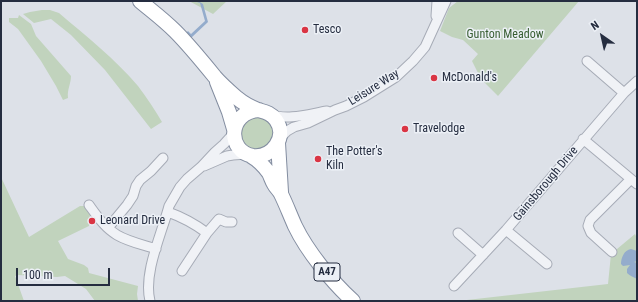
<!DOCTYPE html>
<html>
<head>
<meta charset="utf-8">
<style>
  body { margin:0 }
  #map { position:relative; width:638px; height:302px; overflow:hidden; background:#dde1e8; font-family:"Roboto Condensed",sans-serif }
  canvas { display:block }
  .frame { position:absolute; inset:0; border:2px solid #252d40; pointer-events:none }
  .north { position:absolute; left:582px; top:16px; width:40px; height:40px; -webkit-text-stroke:3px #ecf0f6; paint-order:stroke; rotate:326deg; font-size:11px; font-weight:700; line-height:16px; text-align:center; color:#252d40 }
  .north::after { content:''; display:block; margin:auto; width:14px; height:18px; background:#252d40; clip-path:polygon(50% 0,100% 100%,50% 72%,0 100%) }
  .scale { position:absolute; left:16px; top:268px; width:94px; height:18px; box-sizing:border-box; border:2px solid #252d40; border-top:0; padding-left:5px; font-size:12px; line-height:14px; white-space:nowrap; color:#252d40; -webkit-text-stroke:3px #ecf0f6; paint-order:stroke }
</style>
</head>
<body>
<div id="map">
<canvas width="638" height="302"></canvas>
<div class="frame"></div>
<div class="north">N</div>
<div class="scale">100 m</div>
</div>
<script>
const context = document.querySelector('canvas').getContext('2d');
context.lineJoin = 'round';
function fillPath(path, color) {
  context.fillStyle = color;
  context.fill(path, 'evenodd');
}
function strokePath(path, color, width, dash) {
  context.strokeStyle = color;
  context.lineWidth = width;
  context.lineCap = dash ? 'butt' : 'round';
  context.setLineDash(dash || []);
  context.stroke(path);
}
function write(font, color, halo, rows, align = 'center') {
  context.font = font + ' "Roboto Condensed",sans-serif';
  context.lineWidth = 3;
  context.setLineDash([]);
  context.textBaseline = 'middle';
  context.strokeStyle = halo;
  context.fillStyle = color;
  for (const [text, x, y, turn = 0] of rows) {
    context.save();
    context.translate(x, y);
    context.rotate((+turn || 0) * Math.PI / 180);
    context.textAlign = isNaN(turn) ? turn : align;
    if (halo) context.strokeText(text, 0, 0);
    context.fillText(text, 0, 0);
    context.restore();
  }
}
fillPath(new Path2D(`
  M 189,1 L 227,1 L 213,14 Z
  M 458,1 L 579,1 L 498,96 L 481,79 L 472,61 L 478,54 L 463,40 L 452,37 L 440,31 L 449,8 Z
  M 42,10 L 50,10 L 59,13 C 86,36 115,59 138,86 C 147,98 155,110 162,122 L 151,129 L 105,70 L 71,35 L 51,19 L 34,23 L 23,14 L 30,12 Z
  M 19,15 L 31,24 L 36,36 L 71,76 C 71,84 67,89 68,98 L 63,100 L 56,86 L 41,61 L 18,29 L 9,22 L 9,18 L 18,18 Z
  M 259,116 C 293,128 259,166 243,142 C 240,139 241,137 241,133 C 241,119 247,120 259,116 Z
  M 1,177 L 29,237 L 80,206 L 86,206 L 90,213 L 89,226 L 58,241 L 68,259 L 84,265 L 88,268 L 89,273 L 138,286 L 137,294 L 138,301 L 95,301 L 86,289 L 65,276 L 57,277 L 18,275 L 15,276 L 24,301 L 2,301 L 1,296 Z
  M 635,234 L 637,238 L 637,301 L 458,301 L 608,284 L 611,254 Z`), '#c1d3bd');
fillPath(new Path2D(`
  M 198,1 L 203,4 L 208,22 L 191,38 L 186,33 L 188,31 L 191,34 L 205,21 L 200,3 L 197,2 Z
  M 631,249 L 637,251 L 637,261 L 634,262 L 637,263 L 637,279 C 634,277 630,276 627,273 L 627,269 L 630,265 L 623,266 L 621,264 C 621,258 624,250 631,249 Z`), '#94accc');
const minor = new Path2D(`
  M 436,16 L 437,1
  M 587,61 L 624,93
  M 270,114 C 287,121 309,114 327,111
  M 280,138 L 287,131 L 294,127 L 308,123 L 335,110 L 346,106 L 364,97 L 396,77 L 413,61 L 425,47 L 446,1
  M 583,139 L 637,184
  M 204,166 L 227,156 L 233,155 L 247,154
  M 89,205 C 97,216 105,228 117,235 C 129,242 144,245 156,249
  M 168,212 C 182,217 195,224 207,233
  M 108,228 L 127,205 L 133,196 L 136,186 L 140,180 L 151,171 L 163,158
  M 506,230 L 547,264
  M 458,233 L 483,255
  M 612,252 L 591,233 L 588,226 L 590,220 L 631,179
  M 182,271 L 207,233 L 219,219 L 226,222 L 232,222
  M 454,286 L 506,230 L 624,93 L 637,81
  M 150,301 C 143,273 162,233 169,206 L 180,187 L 187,179 L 201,167 L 215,152 L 224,144 L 234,133`);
const highway = new Path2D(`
  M 140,1 C 152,11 164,20 175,31 C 189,45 202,61 215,77 C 221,84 229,91 237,98 C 243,103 250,107 258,110 C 265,112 271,113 276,120 C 288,137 272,158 253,156 C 227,152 227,112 259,110
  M 217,82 L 229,112 L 234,129
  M 278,143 L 281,192
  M 251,156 C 258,160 264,166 269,173 C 271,177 272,181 274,184 C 276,188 279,190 281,194 C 286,204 290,215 295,226 C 307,251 332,282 353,301`);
strokePath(minor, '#a6abb6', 11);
strokePath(highway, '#838da0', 16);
strokePath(minor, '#f0f2f6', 9);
strokePath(highway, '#fff', 14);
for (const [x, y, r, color] of [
  [305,30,4,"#da3544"],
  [434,78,4,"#da3544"],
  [405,129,4,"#da3544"],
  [318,159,4,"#da3544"],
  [92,221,4,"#da3544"]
]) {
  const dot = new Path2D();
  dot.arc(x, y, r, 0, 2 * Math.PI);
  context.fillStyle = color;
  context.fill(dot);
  strokePath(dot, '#ecf0f6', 1.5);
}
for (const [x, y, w] of [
  [327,272,26]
]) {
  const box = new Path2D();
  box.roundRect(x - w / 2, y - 9, w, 18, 3);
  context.fillStyle = '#ecf0f6';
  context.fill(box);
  strokePath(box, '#252d40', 1);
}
write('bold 11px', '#252d40', null, [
  ["A47",327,272]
]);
write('12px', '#252d40', '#ecf0f6', [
  ["Tesco",313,30],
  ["McDonald's",442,78],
  ["Travelodge",413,129],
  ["The Potter's",326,152],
  ["Kiln",326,166],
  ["Leonard Drive",100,221]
], 'left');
write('12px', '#375d31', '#ecf0f6', [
  ["Gunton Meadow",505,35]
]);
write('12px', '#252d40', '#ecf0f6', [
  ["Leisure Way",374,88,-32],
  ["Gainsborough Drive",546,184,-50]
]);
</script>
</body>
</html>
